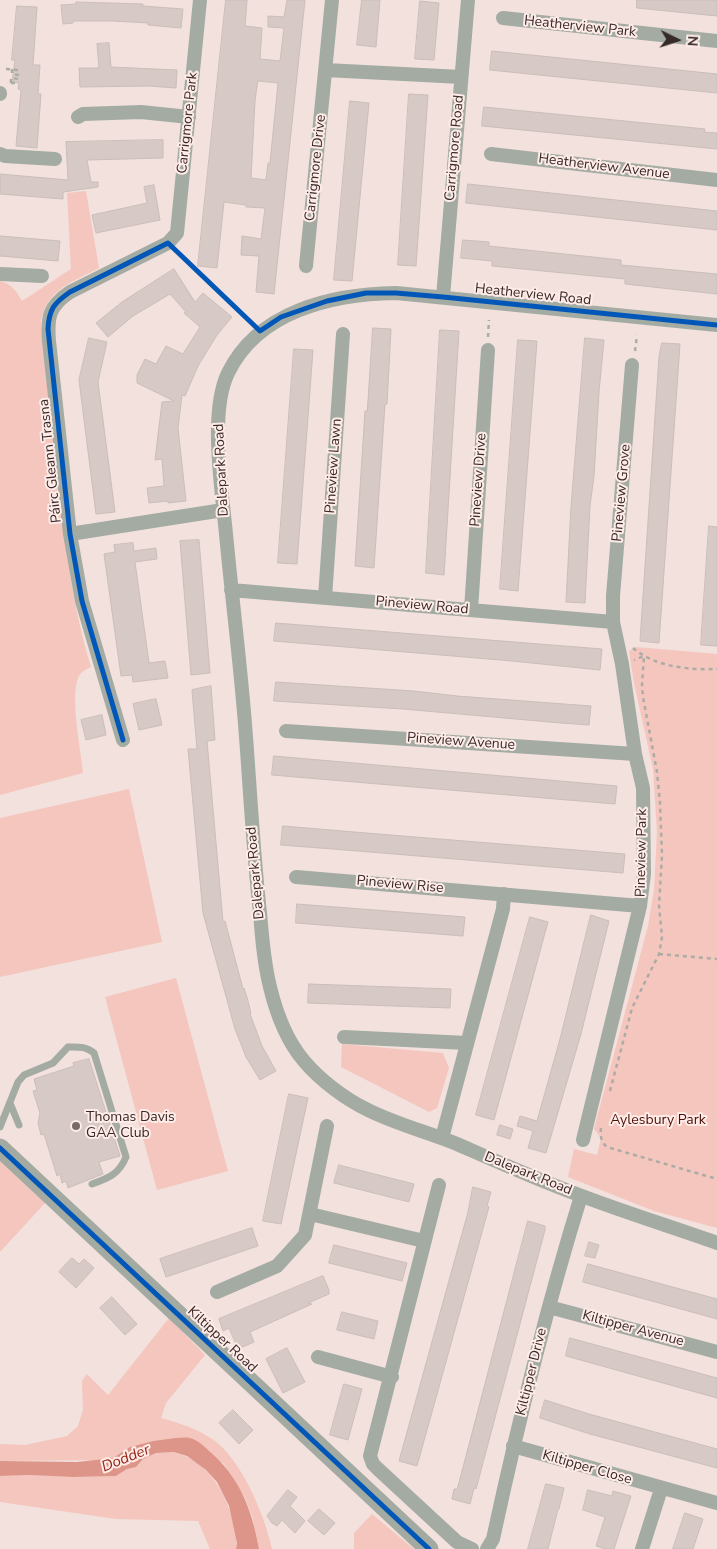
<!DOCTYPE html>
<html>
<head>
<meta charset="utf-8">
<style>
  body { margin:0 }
  #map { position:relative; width:717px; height:1549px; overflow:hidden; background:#f2e1dd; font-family:"Nunito Sans",sans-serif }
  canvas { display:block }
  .north { position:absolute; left:652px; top:15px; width:50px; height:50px; -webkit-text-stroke:4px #ffebe7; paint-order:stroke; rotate:94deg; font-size:14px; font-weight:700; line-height:20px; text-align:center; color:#362a28 }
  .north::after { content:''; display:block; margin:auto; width:18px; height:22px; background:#362a28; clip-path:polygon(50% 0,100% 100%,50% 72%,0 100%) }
</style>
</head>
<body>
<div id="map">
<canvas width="717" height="1549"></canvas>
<div class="north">N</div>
</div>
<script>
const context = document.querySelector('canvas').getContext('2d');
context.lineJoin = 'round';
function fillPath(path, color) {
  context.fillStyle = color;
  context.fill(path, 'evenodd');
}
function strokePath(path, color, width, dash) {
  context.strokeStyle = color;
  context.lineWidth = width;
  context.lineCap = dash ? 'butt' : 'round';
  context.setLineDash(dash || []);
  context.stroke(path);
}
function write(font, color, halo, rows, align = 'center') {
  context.font = font + ' "Nunito Sans",sans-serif';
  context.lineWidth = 4;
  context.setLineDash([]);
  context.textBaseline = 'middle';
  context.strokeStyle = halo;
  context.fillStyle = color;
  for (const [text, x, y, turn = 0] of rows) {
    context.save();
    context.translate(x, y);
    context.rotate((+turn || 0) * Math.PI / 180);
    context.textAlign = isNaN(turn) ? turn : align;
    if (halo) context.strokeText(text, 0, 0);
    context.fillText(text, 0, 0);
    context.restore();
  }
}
fillPath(new Path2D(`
  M 86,191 L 99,268 C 73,282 47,289 41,321 C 47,385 53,448 61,510 C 68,563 75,616 91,667 C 86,669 82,671 79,676 C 69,694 81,752 83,773 L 0,795 L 0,281 C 12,284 16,291 22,301 L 71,269 L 67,193 Z
  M 636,647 L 717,654 L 717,1228 L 654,1211 L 568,1177 L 574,1149 L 597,1155 L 601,1138 L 594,1129 L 648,926 L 654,890 L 657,832 L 653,769 L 634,683 L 629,651 Z
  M 129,789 L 162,942 L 0,977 L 0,818 Z
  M 176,978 L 228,1171 L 157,1190 L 105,997 Z
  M 342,1044 L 443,1053 L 449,1068 L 437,1108 L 429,1112 L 341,1067 Z
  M 0,1159 L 46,1202 L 0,1252 Z
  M 169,1318 L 205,1355 L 166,1403 L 161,1418 C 183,1424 207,1432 223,1448 C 246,1472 265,1517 272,1549 L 259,1549 L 252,1516 L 245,1498 L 236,1483 L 224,1464 L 190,1438 L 175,1438 L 153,1441 L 130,1447 L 113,1458 L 96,1460 L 0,1461 L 0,1444 L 25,1445 L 67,1436 L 78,1426 L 83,1410 L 82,1381 L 87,1374 L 108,1395 Z
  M 174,1452 C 207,1461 225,1490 233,1522 C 235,1531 238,1540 236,1549 L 210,1549 L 198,1521 L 116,1519 L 0,1502 L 0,1476 L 29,1475 L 73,1477 L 116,1476 L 127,1469 L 136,1467 L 143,1459 L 156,1453 Z
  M 372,1514 L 414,1549 L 354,1549 L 354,1533 Z`), '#f4c6bd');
fillPath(new Path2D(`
  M 175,1438 C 180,1438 186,1437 190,1438 C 198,1440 204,1446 209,1451 C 240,1477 252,1510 259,1549 L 236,1549 L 237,1543 L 229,1506 L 217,1482 L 206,1470 L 187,1456 L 174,1452 L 156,1453 L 143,1459 L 136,1467 L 127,1469 L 116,1476 L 73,1477 L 29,1475 L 0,1476 L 0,1461 L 77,1462 L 113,1458 L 130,1447 L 153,1441 Z`), '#dc9588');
const building = new Path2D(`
  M 226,0 L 247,0 L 245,26 L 262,28 L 260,59 L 280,61 L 284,28 L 268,27 L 268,16 L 284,17 L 287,0 L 305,0 L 274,294 L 256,292 L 259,256 L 241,255 L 242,236 L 261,239 L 265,208 L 246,207 L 246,205 L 224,202 L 217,268 L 198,266 ZM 258,81 L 278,83 L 270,163 L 268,163 L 266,180 L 251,178 L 255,101 Z
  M 362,0 L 380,0 L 376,47 L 357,45 Z
  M 637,0 L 717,0 L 717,16 L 637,8 Z
  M 420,1 L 439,3 L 434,60 L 415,59 Z
  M 76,2 L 143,4 L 143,6 L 183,9 L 181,28 L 148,25 L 148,23 L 113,21 L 73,21 L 73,23 L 63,24 L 61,5 L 76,4 Z
  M 17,6 L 37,7 L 33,65 L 40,65 L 38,94 L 41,94 L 37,148 L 16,146 L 21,90 L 18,89 L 19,83 L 12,82 L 15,60 L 12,60 Z
  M 109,43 L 111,67 L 177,70 L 176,88 L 148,86 L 80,87 L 79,68 L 99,68 L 97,44 Z
  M 492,51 L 717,74 L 717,93 L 490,70 Z
  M 409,94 L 428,95 L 416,266 L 398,265 Z
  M 350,101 L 369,103 L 352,281 L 334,280 Z
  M 484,107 L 705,129 L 704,132 L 717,133 L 717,149 L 482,126 Z
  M 163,140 L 163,158 L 87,160 L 91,182 L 98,182 L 98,187 L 63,192 L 63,199 L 0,194 L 0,174 L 68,180 L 66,142 Z
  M 468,184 L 717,211 L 717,230 L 466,203 Z
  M 154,185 L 160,220 L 96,233 L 92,215 L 147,203 L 144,187 Z
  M 0,236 L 60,241 L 58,261 L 0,256 Z
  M 463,240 L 489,242 L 489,246 L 621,260 L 621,265 L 717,274 L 717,294 L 625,284 L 625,279 L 492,266 L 492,261 L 461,258 Z
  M 174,269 L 195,302 L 203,293 L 232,317 L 217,335 L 198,366 L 185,396 L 182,395 L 178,428 L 186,501 L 168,503 L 168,501 L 149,503 L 147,488 L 164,486 L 162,459 L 155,460 L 162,402 L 174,401 L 137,383 L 137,375 L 145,359 L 156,364 L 166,346 L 183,354 L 200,327 L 184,313 L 186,312 L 170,294 L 133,316 L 108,337 L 96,323 L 122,302 Z
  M 373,328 L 391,329 L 387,404 L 385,404 L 374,568 L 355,566 L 365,411 L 367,411 Z
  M 440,330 L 459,331 L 444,575 L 426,573 Z
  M 89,338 L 107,342 L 98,382 L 115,512 L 96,514 L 79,380 Z
  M 585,338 L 604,340 L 599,392 L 594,476 L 590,506 L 585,603 L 566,602 L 571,507 Z
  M 518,340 L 537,341 L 518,591 L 500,589 Z
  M 662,343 L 680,344 L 659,643 L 640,641 L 659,357 Z
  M 294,349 L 313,350 L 297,564 L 278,563 Z
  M 709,526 L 717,527 L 717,646 L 701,645 Z
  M 199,540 L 210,673 L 191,675 L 180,541 Z
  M 133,543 L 134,551 L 156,548 L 157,559 L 135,562 L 149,663 L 165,661 L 168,678 L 133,682 L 132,675 L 121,676 L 104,554 L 115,552 L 114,545 Z
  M 276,623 L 602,649 L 600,670 L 512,661 L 274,641 Z
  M 276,682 L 414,691 L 457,696 L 591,706 L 589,725 L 561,723 L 403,709 L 274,701 Z
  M 211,686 L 215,740 L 207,741 L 223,922 L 225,921 L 243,989 L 244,988 L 248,1001 L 251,1014 L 250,1014 L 262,1046 L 276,1071 L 260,1080 L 246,1057 L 235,1029 L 203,913 L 188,749 L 197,749 L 192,690 Z
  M 156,699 L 162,725 L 139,730 L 133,704 Z
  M 102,715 L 106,735 L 86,740 L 81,720 Z
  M 274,756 L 617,786 L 615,804 L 272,775 Z
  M 283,826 L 366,833 L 625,854 L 623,873 L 358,851 L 281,845 Z
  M 297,904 L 465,917 L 463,936 L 296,923 Z
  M 591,915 L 609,921 L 581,1034 L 546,1153 L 528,1148 L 533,1131 L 517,1126 L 520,1116 L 537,1121 L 560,1039 Z
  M 530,917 L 548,922 L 494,1120 L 476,1115 Z
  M 309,984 L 451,989 L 450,1008 L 308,1003 Z
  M 89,1059 L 120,1156 L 99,1162 L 103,1174 L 68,1188 L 66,1181 L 62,1183 L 60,1174 L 57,1176 L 44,1134 L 41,1135 L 38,1123 L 40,1113 L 33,1091 L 37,1090 L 34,1079 L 74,1066 L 73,1063 Z
  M 289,1094 L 308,1098 L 281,1224 L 263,1221 Z
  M 500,1125 L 513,1129 L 510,1139 L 497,1135 Z
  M 339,1165 L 414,1184 L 409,1202 L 334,1183 Z
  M 473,1187 L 491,1192 L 487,1206 L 489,1207 L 417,1466 L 399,1461 L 468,1212 Z
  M 528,1221 L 545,1226 L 545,1230 L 476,1489 L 474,1488 L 470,1504 L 452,1499 L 454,1489 L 457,1489 Z
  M 252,1228 L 258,1246 L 166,1277 L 160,1259 Z
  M 589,1242 L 599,1245 L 595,1258 L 585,1256 Z
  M 334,1245 L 407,1263 L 402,1281 L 329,1263 Z
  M 72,1258 L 79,1264 L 84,1259 L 94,1268 L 76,1288 L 59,1272 Z
  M 588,1264 L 717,1299 L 717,1319 L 583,1282 Z
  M 323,1276 L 329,1290 L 329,1294 L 308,1303 L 312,1304 L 250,1332 L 254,1342 L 238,1349 L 229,1328 L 223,1331 L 219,1319 Z
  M 112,1297 L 137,1324 L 125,1335 L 100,1308 Z
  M 342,1312 L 378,1321 L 374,1339 L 337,1330 Z
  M 570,1338 L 717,1378 L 717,1398 L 566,1356 Z
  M 287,1348 L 305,1382 L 283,1393 L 266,1359 Z
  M 344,1384 L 362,1389 L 348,1440 L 330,1435 Z
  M 545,1400 L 589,1414 L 717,1449 L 717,1468 L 590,1434 L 540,1418 Z
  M 233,1410 L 253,1430 L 239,1444 L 219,1423 Z
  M 546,1484 L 564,1488 L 559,1509 L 558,1509 L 548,1549 L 528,1549 Z
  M 288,1490 L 297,1497 L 290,1506 L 305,1521 L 295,1533 L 282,1520 L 277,1526 L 272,1523 L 267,1516 Z
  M 588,1490 L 612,1496 L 613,1491 L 631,1496 L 614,1549 L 606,1549 L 596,1546 L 605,1517 L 583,1510 Z
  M 319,1509 L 335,1523 L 324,1535 L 308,1521 Z
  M 685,1513 L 703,1519 L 693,1549 L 673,1549 Z`);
fillPath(building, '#d7c9c6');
strokePath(building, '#cabdba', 1);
strokePath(new Path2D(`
  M 6,69 L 18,70
  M 12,69 L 12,74 L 19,75
  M 11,83 L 11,78 L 19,79
  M 11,83 L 17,83
  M 176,251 L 252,323
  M 488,337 L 489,320
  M 635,351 L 637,335
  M 633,648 C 655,667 689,670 717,669
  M 659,954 L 717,959
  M 610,1091 L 632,1008 L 659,954 L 662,937 L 659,905 L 662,855 L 660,803 L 657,772 L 643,697 L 642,685 L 644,656 L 634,660
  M 601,1128 C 600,1136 601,1142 607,1147 L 717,1179`), '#acaca7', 2.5, [4, 4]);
strokePath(new Path2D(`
  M 10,1103 L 19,1125
  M 0,1127 L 18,1082 L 24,1075 L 53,1063 L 68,1047 C 78,1047 86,1046 94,1053 L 126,1157 C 119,1174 109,1178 92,1184`), '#a3aba3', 7);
strokePath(new Path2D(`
  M 503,18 L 717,41
  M 326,70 L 461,77
  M 0,93 L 0,94
  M 78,117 L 83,114 L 141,112 L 189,117
  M 0,154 L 5,156 L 55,159
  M 491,154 L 717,180
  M 306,266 L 332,0
  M 0,274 L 42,276
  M 443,297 L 468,0
  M 717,325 L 396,293 C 332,294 258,311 228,373 C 209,412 222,491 226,534 C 232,598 240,661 245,724 C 250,787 253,850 260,913 C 262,938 264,963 270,987 C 276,1012 287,1041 304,1061 C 320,1080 345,1099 368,1110 C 396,1124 427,1132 457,1144 C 498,1162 540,1181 582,1196 C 627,1213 672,1227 717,1243
  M 70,534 L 223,510
  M 231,590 L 613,622
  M 325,598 L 343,334
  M 471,610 L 488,350
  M 286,731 L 635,754
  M 123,740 L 82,601 L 70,534 L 49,341 C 47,317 49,306 70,292 L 168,243 L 177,233 L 200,0
  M 296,877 L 640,906
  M 344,1037 L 467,1043
  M 442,1138 L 503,909 L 504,894
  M 583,1140 L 640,906 L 644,874 L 643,788 L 635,754 L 622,664 L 613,622 L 613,596 L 632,365
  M 439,1185 L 370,1456 L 373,1464 L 378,1469 L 457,1542 L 472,1549
  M 310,1214 L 424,1241
  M 217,1292 L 277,1266 L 305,1235 L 327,1126
  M 549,1307 L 717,1352
  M 318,1357 L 392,1377
  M 513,1446 L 717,1503
  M 487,1549 L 493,1539 C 518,1423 546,1309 581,1196
  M 642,1549 L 661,1489`), '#a3aba3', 14);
strokePath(new Path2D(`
  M 0,1148 L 429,1549`), '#a3aaa2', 19);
strokePath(new Path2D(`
  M 123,740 L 82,601 L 70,534 L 48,329 C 49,309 54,303 70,292 L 168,243 L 260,331 L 281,317 L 327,301 L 366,293 L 396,293 L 443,297 L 717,325
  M 0,1148 L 429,1549`), '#0057b8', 5);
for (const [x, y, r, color] of [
  [76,1126,5,"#786a67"]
]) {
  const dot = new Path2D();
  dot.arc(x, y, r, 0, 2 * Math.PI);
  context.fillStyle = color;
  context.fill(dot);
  strokePath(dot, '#ffebe7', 2);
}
write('14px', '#362a28', '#ffebe7', [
  ["Heatherview Park",580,27,6],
  ["Carrigmore Park",188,123,-84],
  ["Carrigmore Road",455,148,-85],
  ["Heatherview Avenue",604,167,7],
  ["Carrigmore Drive",316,168,-84],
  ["Heatherview Road",533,295,6],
  ["Páirc Gleann Trasna",51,461,-96],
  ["Pineview Lawn",334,466,-86],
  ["Dalepark Road",222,470,-93],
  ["Pineview Drive",479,480,-86],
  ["Pineview Grove",622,493,-85],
  ["Pineview Road",422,606,5],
  ["Pineview Avenue",461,742,4],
  ["Pineview Park",642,853,-89],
  ["Dalepark Road",256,873,-95],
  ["Pineview Rise",400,885,5],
  ["Dalepark Road",528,1174,22],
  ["Kiltipper Avenue",633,1329,15],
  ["Kiltipper Road",222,1340,43],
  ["Kiltipper Drive",532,1372,-76],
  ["Kiltipper Close",587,1468,16]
]);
write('14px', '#362a28', '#ffebe7', [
  ["Thomas Davis",86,1118],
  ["GAA Club",86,1134]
], 'left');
write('14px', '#4e120a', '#ffebe7', [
  ["Aylesbury Park",658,1121]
]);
write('italic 15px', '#942314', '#ffebe7', [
  ["Dodder",126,1459,-22]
]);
</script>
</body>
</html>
